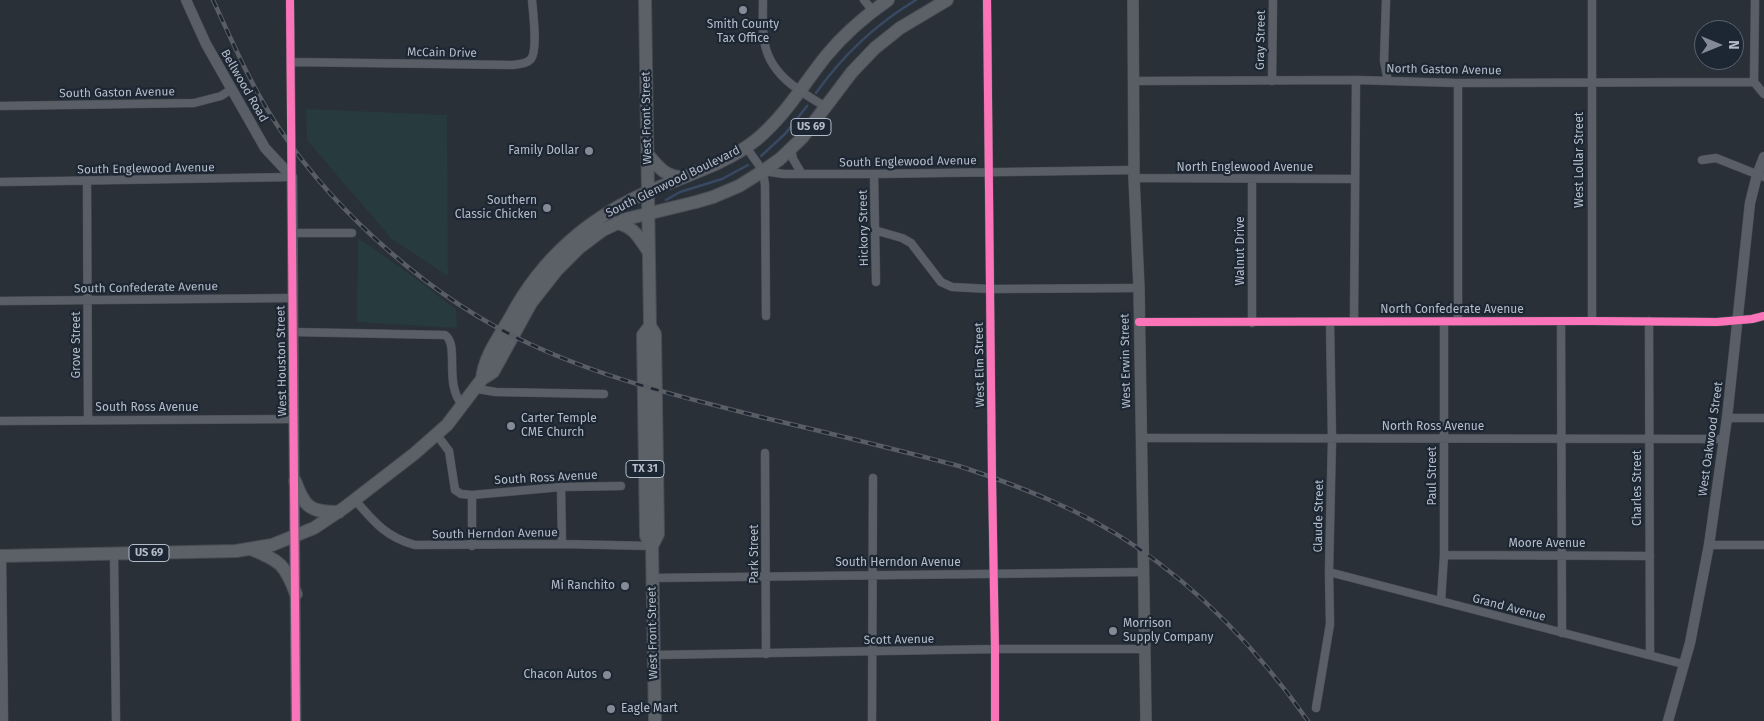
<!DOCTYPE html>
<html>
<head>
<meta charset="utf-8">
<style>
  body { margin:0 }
  #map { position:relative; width:1764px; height:721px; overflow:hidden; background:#2a3038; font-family:"Fira Sans",sans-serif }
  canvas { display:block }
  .north { position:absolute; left:1694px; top:20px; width:50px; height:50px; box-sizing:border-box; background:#1d2633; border:1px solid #59626f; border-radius:50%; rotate:90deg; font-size:14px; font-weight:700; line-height:20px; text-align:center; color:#b4bcc9 }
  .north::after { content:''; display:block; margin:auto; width:18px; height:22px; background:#848b96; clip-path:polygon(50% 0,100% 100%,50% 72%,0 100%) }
</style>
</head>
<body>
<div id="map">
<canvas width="1764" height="721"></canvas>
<div class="north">N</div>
</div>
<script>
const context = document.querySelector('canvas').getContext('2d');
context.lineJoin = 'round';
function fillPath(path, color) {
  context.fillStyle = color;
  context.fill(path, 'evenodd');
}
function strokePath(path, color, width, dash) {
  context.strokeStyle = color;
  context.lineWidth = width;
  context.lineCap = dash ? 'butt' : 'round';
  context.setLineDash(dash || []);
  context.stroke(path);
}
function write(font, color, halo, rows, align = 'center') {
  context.font = font + ' "Fira Sans",sans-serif';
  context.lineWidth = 4.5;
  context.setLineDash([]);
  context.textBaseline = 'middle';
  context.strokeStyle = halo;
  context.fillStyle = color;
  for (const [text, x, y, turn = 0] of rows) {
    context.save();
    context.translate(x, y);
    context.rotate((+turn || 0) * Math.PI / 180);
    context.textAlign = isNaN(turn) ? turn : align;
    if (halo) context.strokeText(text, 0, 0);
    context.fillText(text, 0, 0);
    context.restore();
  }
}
fillPath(new Path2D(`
  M 306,109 L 447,115 L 448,276 L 392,239 L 307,140 Z
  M 358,238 L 415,278 L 456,310 L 457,328 L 357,322 Z`), '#273a3e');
strokePath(new Path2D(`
  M 816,93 C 843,55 876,24 916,0
  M 761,156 L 785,134 L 807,106
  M 666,200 L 680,192 L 722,179 L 748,165`), '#384963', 2.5);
const minor = new Path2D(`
  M 763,0 C 763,13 762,26 764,39 C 768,74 799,91 826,107
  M 864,0 L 873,11
  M 987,0 L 992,477 L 995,649 L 995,721
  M 1386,0 L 1384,61 L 1388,81
  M 1755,0 L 1754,82 L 1764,94
  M 291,62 L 513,65 C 519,64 527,64 531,59 C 538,50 533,12 532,0
  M 1134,81 L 1356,80 L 1458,83 L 1754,82
  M 1272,81 L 1273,0
  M 1458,83 L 1458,321
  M 0,106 L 194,103 L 221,96 L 232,89
  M 746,147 L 763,171 L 765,185 L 766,316
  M 791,149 L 793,159 L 802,174
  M 1702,160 L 1716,158 L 1764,177
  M 763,171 L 784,174 L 874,174 L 1134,170
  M 874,174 L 876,282
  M 1134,178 L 1355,179
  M 1252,179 L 1252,323
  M 87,181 L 88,419
  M 0,182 L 292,177 L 290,0
  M 874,230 L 902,238 L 911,243 L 941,282 L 952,287 L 990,289 L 1139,288
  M 293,233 L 352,233
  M 0,301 L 293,298
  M 1354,321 L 1356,80
  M 1561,321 L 1562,633
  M 1592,321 L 1592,0
  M 1649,321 L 1650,655
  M 1139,322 L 1592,321 L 1717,322 L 1752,319 L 1764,316
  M 293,332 L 445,335 C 460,345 443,384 463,406
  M 477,389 L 496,392 L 604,394
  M 1727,418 L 1764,418
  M 0,421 L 294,419
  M 437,435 L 449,451 L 455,490 L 461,494 L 472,495 L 472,546
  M 1141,438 L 1724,439
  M 765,453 L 766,654
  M 561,487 L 562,544
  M 472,495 L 561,487 L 621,486
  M 355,500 C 374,522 386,537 415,545 L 562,544 L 652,546
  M 1709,545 L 1764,545
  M 114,554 L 116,721
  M 1444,555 L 1650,556
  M 2,556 L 4,721
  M 1329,572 L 1683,664
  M 652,578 L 1144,572
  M 1441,601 L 1444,555 L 1444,321
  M 654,655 L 995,649 L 1145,649
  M 1316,708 L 1330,624 L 1329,572 L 1332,439 L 1330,322
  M 872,721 L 873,478`);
const tertiary = new Path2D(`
  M 186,0 L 206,44 L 265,148 L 292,177 L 296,721
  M 1668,721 L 1690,643 L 1709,545 L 1727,418 L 1750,203 L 1757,175 L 1764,157`);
const secondary = new Path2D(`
  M 1133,0 L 1134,178 L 1139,288 L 1146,721`);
const primary = new Path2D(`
  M 645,0 L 650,326 L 655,334 L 658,534 L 652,546 L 655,721
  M 648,155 C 658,166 665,177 682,177
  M 616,223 C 635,227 638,237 649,252
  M 650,326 L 643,335 L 646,536 L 652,546
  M 482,379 C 484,357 499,337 510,318 C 542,257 593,214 657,188 C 690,174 727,163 756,140 C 785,116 803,85 826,56 C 844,34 865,16 888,0
  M 295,481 C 305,508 310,512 339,512
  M 251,549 C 280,561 285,564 296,594
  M 0,556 L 236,551 L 272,545 L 314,528 L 344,508 L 414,454 L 447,425 L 482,379 L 493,372 L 531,303 L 557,270 L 579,248 L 603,230 L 626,219 L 696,202 L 713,197 L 739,186 L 763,171 L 780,159 L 802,138 L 852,72 L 875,48 L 900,28 L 947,0`);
strokePath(minor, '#484c53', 9);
strokePath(tertiary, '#484c53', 11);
strokePath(secondary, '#484c53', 12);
strokePath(primary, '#484c55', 14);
strokePath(minor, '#5a5e66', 8);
strokePath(tertiary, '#5a5e66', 10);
strokePath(secondary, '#595d64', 11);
strokePath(primary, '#5c6168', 12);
const rail = new Path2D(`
  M 213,0 C 233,43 252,88 279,128 C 337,215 435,301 530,344 C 605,379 685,398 765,418 C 829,433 894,449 959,466 C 1019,486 1082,510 1135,546 C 1203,592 1261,654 1308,721`);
strokePath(rail, '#595d64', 4.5);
strokePath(rail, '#1d2633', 2.5, [8]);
strokePath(new Path2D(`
  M 290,0 L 296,721
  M 987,0 L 992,477 L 995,649 L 995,721
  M 1139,322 L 1592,321 L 1717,322 L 1752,319 L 1764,316`), '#fb73b8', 8);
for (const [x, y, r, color] of [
  [743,10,5,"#848b96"],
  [589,151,5,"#848b96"],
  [547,208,5,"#848b96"],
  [511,426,5,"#848b96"],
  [625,586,5,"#848b96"],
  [1113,631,5,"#848b96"],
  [607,675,5,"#848b96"],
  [611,709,5,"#848b96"]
]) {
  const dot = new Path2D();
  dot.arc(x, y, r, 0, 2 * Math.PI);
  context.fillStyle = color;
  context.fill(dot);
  strokePath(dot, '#1d2633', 2);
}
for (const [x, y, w] of [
  [811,127,40],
  [645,469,38],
  [149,553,40]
]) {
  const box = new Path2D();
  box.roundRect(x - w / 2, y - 8.5, w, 17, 4);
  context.fillStyle = '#1d2633';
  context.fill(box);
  strokePath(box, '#b4bcc9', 1);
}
write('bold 11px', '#b4bcc9', null, [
  ["US 69",811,127],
  ["TX 31",645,469],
  ["US 69",149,553]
]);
write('12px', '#b4bcc9', '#1d2633', [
  ["Smith County",743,25,"center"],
  ["Tax Office",743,39,"center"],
  ["Family Dollar",579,151],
  ["Southern",537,201],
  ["Classic Chicken",537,215],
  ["Carter Temple",521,419,"left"],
  ["CME Church",521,433,"left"],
  ["Mi Ranchito",615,586],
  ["Morrison",1123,624,"left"],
  ["Supply Company",1123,638,"left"],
  ["Chacon Autos",597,675],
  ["Eagle Mart",621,709,"left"]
], 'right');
write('12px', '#b4bcc9', '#1d2633', [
  ["Gray Street",1261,40,-89],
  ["McCain Drive",442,53,1],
  ["North Gaston Avenue",1444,70,1],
  ["Bellwood Road",244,86,60],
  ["South Gaston Avenue",117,93,-1],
  ["West Front Street",647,118,-91],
  ["West Lollar Street",1580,160,-90],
  ["South Englewood Avenue",908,162,-1],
  ["North Englewood Avenue",1245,168],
  ["South Englewood Avenue",146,169,-1],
  ["South Glenwood Boulevard",673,182,-26],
  ["Hickory Street",864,228,-91],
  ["Walnut Drive",1241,251,-90],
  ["South Confederate Avenue",146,288,-1],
  ["North Confederate Avenue",1452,310],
  ["Grove Street",77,345,-90],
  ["West Houston Street",282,361,-91],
  ["West Erwin Street",1126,361,-91],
  ["West Elm Street",980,365,-91],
  ["South Ross Avenue",147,408],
  ["North Ross Avenue",1433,427],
  ["West Oakwood Street",1711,439,-82],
  ["Paul Street",1433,476,-90],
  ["South Ross Avenue",546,478,-3],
  ["Charles Street",1638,488,-90],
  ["Claude Street",1319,516,-89],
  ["South Herndon Avenue",495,534,-1],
  ["Moore Avenue",1547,544],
  ["Park Street",755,554,-90],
  ["South Herndon Avenue",898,563],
  ["Grand Avenue",1509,608,15],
  ["West Front Street",653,633,-91],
  ["Scott Avenue",899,640,-1]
]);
</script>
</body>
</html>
